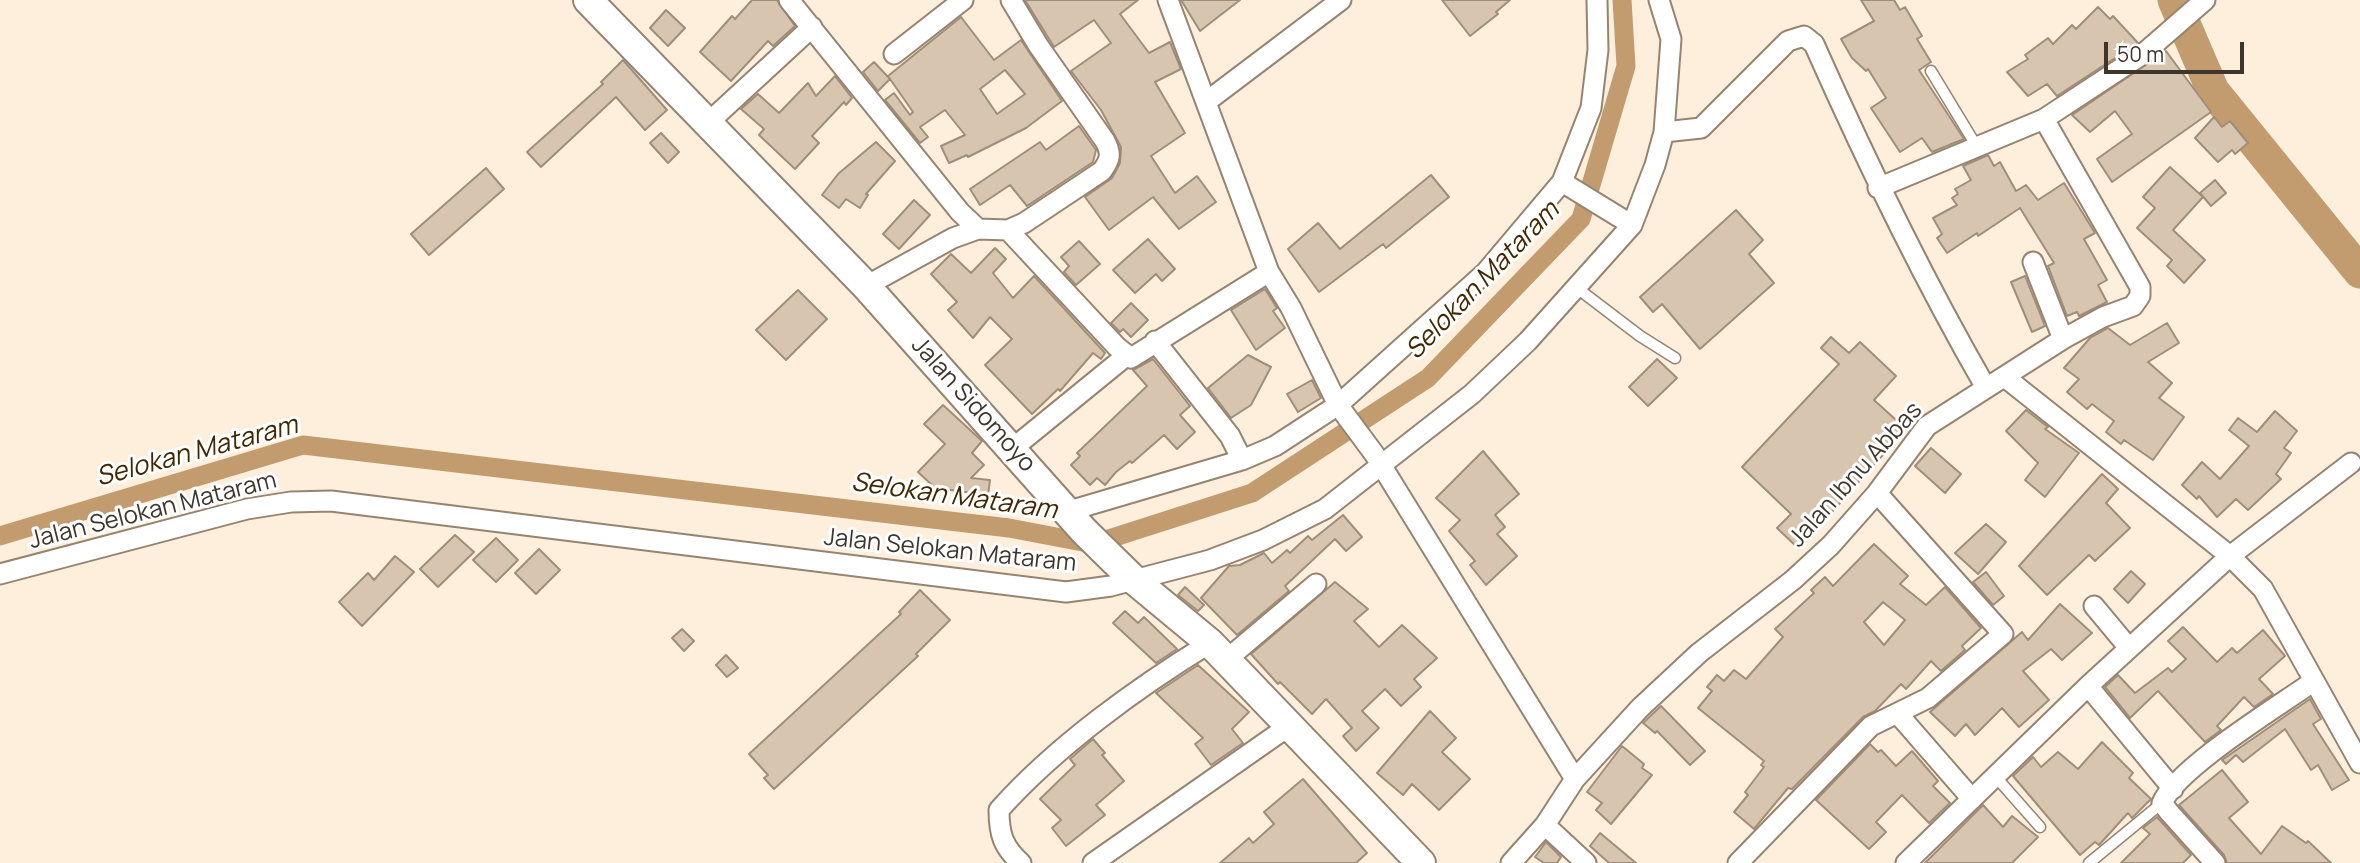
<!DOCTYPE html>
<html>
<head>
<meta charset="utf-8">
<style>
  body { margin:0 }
  #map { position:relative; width:2360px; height:863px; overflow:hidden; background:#feefdd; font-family:Manrope,sans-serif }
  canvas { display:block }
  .scale { position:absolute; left:2104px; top:42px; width:140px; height:32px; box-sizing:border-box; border:4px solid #3d362d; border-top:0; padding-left:9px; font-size:21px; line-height:24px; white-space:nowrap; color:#3d362d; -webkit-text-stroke:5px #fff; paint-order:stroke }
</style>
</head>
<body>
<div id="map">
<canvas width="2360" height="863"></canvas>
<div class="scale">50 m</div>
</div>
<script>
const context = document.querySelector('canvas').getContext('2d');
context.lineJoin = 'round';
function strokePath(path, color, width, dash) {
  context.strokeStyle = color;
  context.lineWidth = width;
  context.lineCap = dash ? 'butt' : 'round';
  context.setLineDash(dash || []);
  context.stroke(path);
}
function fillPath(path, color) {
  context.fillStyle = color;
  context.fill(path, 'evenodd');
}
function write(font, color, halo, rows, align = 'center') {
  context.font = font + ' Manrope,sans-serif';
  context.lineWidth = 6;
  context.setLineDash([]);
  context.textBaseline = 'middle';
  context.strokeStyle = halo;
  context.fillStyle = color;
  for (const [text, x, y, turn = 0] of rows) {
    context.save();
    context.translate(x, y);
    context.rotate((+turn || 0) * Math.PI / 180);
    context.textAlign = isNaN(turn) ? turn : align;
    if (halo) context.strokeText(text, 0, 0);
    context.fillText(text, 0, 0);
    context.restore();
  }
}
strokePath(new Path2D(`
  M 0,536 L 303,445 L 1009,528 L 1093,544 L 1252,493 L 1428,378 L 1581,219 L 1626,66 L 1622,0`), '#c29c6e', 19);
strokePath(new Path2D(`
  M 2174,0 L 2213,91 L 2360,272`), '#c29c6e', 33);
const building = new Path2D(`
  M 752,0 L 777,0 L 795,26 L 773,46 L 768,41 L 731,81 L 700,52 L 732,16 L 735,19 Z
  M 1025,0 L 1138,0 L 1120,14 L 1149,53 L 1170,42 L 1181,69 L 1155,82 L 1185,133 L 1151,156 L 1175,193 L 1197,176 L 1216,202 L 1179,229 L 1153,197 L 1109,230 L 1085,197 L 1112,178 L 1120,163 L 1121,147 L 1101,110 L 1071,71 L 1111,43 L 1094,20 L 1054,47 Z
  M 1181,0 L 1240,0 L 1200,31 Z
  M 1442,0 L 1510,0 L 1496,12 L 1498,14 L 1470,36 Z
  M 1861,0 L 1894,0 L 1900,10 L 1905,7 L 1922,36 L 1917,39 L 1931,62 L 1919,70 L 1964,139 L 1932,152 L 1922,138 L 1900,152 L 1871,108 L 1886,98 L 1868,69 L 1866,71 L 1852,58 L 1841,39 L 1874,21 Z
  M 2098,7 L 2110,19 L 2113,16 L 2138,43 L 2057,96 L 2047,84 L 2028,96 L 2007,72 L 2028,59 L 2025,55 L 2048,38 L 2053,44 L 2072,25 L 2076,29 Z
  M 666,10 L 685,28 L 668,46 L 650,28 Z
  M 961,17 L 994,60 L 1021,40 L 1062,101 L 1026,128 L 968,157 L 967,155 L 949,163 L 941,146 L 965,135 L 945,110 L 920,127 L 928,137 L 920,143 L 885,100 L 894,93 L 910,115 L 913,112 L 890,79 L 878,91 L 863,72 L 874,62 L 890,79 L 888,76 ZM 1005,70 L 1025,94 L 997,114 L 980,89 Z
  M 2166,51 L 2211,112 L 2112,182 L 2097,159 L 2132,134 L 2115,111 L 2090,132 L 2072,115 Z
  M 623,60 L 667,110 L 645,130 L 616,97 L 541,167 L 527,152 L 603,84 L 601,82 Z
  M 835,76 L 852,98 L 846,105 L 844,102 L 812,136 L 819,143 L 795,169 L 759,135 L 764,129 L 741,109 L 758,94 L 779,113 L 808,83 L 816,96 Z
  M 2214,117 L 2222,127 L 2230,121 L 2248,143 L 2235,154 L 2232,150 L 2218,162 L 2195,138 Z
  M 1079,126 L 1096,150 L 1093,162 L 1027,206 L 1010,185 L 980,205 L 970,189 L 1040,142 L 1046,150 Z
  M 661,133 L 679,152 L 668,163 L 650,143 Z
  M 876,142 L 895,161 L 866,194 L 868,195 L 860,208 L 846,199 L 839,208 L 822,195 L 838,174 Z
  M 1988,155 L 1994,166 L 2000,162 L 2016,191 L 2026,185 L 2038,200 L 2064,183 L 2095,233 L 2084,239 L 2107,280 L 2098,285 L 2107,302 L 2079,316 L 2077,312 L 2067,316 L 2048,266 L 2054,263 L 2020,208 L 1978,236 L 1977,233 L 1947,253 L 1937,238 L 1942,234 L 1933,218 L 1957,205 L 1952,198 L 1958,194 L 1955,189 L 1971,180 L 1963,166 Z
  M 2170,167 L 2203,197 L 2173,230 L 2205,260 L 2184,283 L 2167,266 L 2172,260 L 2137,228 L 2155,208 L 2143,197 Z
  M 486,168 L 504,189 L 429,255 L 411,234 Z
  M 1431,175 L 1449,197 L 1386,248 L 1383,244 L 1319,292 L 1288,249 L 1318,223 L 1340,249 Z
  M 2215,180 L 2226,193 L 2211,206 L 2200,193 Z
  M 914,200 L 930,215 L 899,249 L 883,234 Z
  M 1736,210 L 1763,240 L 1749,254 L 1774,283 L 1700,349 L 1662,304 L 1653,312 L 1640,297 Z
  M 1148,239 L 1175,269 L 1162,281 L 1156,274 L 1135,293 L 1113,270 Z
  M 1079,241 L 1100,264 L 1076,285 L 1064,272 L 1069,266 L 1061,257 Z
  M 995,248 L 1006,259 L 993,273 L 1013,298 L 1034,276 L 1105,353 L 1101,359 L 1093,353 L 1060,391 L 1058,389 L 1032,414 L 985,365 L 1012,339 L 990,317 L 973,338 L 948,310 L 957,302 L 931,274 L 951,254 L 971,273 Z
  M 2025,276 L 2045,326 L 2032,332 L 2011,282 Z
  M 1265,289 L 1277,308 L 1273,311 L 1285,328 L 1256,350 L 1231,310 Z
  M 798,290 L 827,319 L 786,360 L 756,330 Z
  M 1131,303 L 1148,320 L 1131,337 L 1123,329 L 1120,332 L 1111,323 Z
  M 2167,323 L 2179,343 L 2148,362 L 2172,383 L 2159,398 L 2184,417 L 2153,460 L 2124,440 L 2121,444 L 2106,432 L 2114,421 L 2092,404 L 2087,409 L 2067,392 L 2079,379 L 2064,368 L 2090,338 L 2108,328 L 2130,345 Z
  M 1831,337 L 1849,353 L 1860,342 L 1896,376 L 1874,400 L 1906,429 L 1799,549 L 1777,528 L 1791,514 L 1742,467 L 1839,364 L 1821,348 Z
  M 1248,355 L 1271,367 L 1251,405 L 1231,418 L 1208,388 Z
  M 1153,359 L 1190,406 L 1180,415 L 1195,432 L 1177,449 L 1164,435 L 1132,463 L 1130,461 L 1116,472 L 1105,485 L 1097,478 L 1090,485 L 1071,465 L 1080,456 L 1077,453 L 1147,386 L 1133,370 Z
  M 1657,359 L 1677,378 L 1648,406 L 1629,387 Z
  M 1312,380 L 1321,398 L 1298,412 L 1287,394 Z
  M 943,405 L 982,441 L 972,453 L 984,465 L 971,478 L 990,480 L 988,495 L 935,488 L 918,472 L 945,444 L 924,424 Z
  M 2026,410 L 2048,427 L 2045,429 L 2079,453 L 2045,497 L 2025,480 L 2038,463 L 2006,431 Z
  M 2275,411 L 2297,431 L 2284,448 L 2291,453 L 2276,474 L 2281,479 L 2248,510 L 2236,499 L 2217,517 L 2199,496 L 2197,499 L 2182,485 L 2202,462 L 2220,479 L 2249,446 L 2229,430 L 2238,418 L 2257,432 Z
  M 1931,448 L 1961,474 L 1945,493 L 1915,466 Z
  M 1483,451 L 1519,494 L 1495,515 L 1505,527 L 1497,534 L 1517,556 L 1486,585 L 1470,565 L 1475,561 L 1449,531 L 1460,520 L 1436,498 Z
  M 2102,474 L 2118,489 L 2106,503 L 2130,528 L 2095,561 L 2089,555 L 2047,595 L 2019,566 Z
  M 1343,515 L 1362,537 L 1346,551 L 1335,539 L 1285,586 L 1289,591 L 1237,635 L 1201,598 L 1229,566 L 1240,565 L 1264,553 L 1272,563 L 1287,550 L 1290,553 L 1308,536 L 1312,540 Z
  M 1986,524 L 2006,542 L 1978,574 L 1955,553 Z
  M 455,535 L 474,552 L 438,587 L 420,569 Z
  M 496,538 L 518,560 L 496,582 L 473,560 Z
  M 1874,544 L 1908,576 L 1900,584 L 1926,605 L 1945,587 L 1981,628 L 1962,646 L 1965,650 L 1941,671 L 1931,661 L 1906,689 L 1901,684 L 1875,711 L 1863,717 L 1792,789 L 1788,788 L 1754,829 L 1734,812 L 1748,795 L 1745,792 L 1764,767 L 1761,765 L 1764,761 L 1698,708 L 1712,691 L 1707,687 L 1717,675 L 1724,681 L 1734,670 L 1746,679 L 1783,637 L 1775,629 L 1814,593 L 1811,590 L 1825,577 L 1833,586 ZM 1883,602 L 1905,620 L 1884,645 L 1864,622 Z
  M 539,549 L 560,570 L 536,594 L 515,573 Z
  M 395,556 L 414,572 L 362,626 L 339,602 L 368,573 L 374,580 Z
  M 2131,571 L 2145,584 L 2128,603 L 2114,589 Z
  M 1986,572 L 2004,596 L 1993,605 L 1973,582 Z
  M 1335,582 L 1368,609 L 1354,621 L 1379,647 L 1402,625 L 1437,658 L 1414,679 L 1421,687 L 1401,706 L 1385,689 L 1362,711 L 1379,728 L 1356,751 L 1343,736 L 1352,728 L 1326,699 L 1312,714 L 1280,682 L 1278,684 L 1251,654 Z
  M 1185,587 L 1204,605 L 1198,611 L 1178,595 Z
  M 920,590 L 950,620 L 916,654 L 918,656 L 774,789 L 764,778 L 768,775 L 749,754 L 901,614 L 899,612 Z
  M 2060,604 L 2092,633 L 2062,660 L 2051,649 L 2023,671 L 2049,700 L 2019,727 L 2002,708 L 1975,735 L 1966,724 L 1955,736 L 1930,712 L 2022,632 L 2028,640 Z
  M 1125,611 L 1138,623 L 1144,617 L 1177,649 L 1156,663 L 1113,623 Z
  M 2183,627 L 2217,662 L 2232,648 L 2237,653 L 2263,630 L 2285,656 L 2259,679 L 2273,694 L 2254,707 L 2244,697 L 2217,726 L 2221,730 L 2205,742 L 2158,691 L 2130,718 L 2105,687 L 2118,675 L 2135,693 L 2168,668 L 2172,672 L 2186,659 L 2168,641 Z
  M 682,629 L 694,641 L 684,651 L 672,638 Z
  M 726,655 L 738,668 L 727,677 L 716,665 Z
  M 1198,665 L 1249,712 L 1232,729 L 1243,743 L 1211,765 L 1195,744 L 1203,738 L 1156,693 Z
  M 2310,699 L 2321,719 L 2313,724 L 2349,780 L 2332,790 L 2318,765 L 2311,770 L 2285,729 L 2243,762 L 2236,755 L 2226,764 L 2222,760 Z
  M 1661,706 L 1705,751 L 1690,765 L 1657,731 L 1655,733 L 1643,723 Z
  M 1430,711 L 1456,738 L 1442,752 L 1470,779 L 1439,810 L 1412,784 L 1403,795 L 1377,773 Z
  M 1093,739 L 1105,753 L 1102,755 L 1124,781 L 1096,805 L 1105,815 L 1066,846 L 1052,828 L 1061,820 L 1040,799 L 1075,765 L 1070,759 Z
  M 2102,742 L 2133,773 L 2129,778 L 2151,799 L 2132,818 L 2128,813 L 2099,845 L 2095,842 L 2080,855 L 2013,776 L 2033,757 L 2041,767 L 2058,752 L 2078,769 Z
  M 1870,744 L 1878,752 L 1881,750 L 1896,766 L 1912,751 L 1938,781 L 1933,786 L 1950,803 L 1929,823 L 1902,795 L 1876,822 L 1886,832 L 1869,849 L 1816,800 Z
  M 1622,746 L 1644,764 L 1642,768 L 1652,775 L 1611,824 L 1596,810 L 1602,803 L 1587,792 Z
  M 2222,770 L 2248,802 L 2229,818 L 2261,854 L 2282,826 L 2306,843 L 2308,841 L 2331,863 L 2227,863 L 2224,855 L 2179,805 Z
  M 1303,779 L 1367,853 L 1356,863 L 1220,863 L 1249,838 L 1253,843 L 1274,824 L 1264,812 Z
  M 1983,805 L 2003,827 L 2012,816 L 2038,837 L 2012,863 L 1925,863 Z
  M 2157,817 L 2191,855 L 2183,863 L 2121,863 L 2150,834 L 2143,828 Z
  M 1600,833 L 1636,863 L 1609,863 L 1590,846 Z
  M 1546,842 L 1561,857 L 1557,863 L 1544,863 L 1535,857 Z`);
fillPath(building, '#d8c5af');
strokePath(building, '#a08e7a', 2);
const lane = new Path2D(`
  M 1931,71 L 1977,147
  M 1577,288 L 1640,336 L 1675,358
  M 1995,776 L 2040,827
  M 2089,863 L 2162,803`);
const street = new Path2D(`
  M 789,0 L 960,212 L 978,229
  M 1168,0 L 1269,272 L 1291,308 L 1338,405 L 1375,455 L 1575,779
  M 894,54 L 963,0
  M 1206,102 L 1341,0
  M 709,122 L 812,27
  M 1664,132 L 1701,128 L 1788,41 L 1804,36 L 1814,44 C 1866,161 1921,275 1985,386
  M 1562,182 L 1632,225
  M 1878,188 L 2044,119
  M 1008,230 L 1117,347 L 1131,358 L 1269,272
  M 2033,262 L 2063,339
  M 866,286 L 953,238 L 978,229 L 1008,230 L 1024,223 L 1102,171 C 1110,160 1112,154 1105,141 L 1038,45 L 1011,0
  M 1155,341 L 1230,436 L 1242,460
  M 2006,378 L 2230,556 L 2263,589 L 2360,763
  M 1012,449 L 1126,356
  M 1069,511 L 1242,460 L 1275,446 L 1338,405 L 1486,272 L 1562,182 L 1591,108 L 1598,50 L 1597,0
  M 0,574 L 247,509 L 291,502 L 331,501 L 1066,592 L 1111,586 L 1210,560 L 1263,540 L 1325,509 L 1472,394 L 1528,341 L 1632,225 L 1655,165 L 1664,132 L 1671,39 L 1659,0
  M 2094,606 L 2129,648
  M 1226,660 L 1316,584
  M 2088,686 L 2173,789
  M 1898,714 L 1972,799
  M 1545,825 L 1586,863
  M 1021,863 C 1003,847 999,834 999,810 C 1055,747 1138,687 1210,643
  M 1093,863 L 1289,726
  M 1511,863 L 1545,825 L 1575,779 L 1640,708 L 1699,653 L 1793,580 L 1831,545 L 1877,493 L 1927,426 L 2063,339 L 2103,317 L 2133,306 L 2140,296 L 2140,287 L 2044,119 L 2143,54 L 2205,0
  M 1738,863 L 1871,726 L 1928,698 L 2003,634 L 1877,493
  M 1906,863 L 2088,686 L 2230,556 L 2351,463
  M 2215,863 L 2169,812 L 2162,803 C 2178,767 2279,706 2314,681`);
const secondary = new Path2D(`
  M 588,0 L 866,286 L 1084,531 L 1134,580 L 1210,643 L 1421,863`);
strokePath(lane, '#958470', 13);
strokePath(street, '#958470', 23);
strokePath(secondary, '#958470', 32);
strokePath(lane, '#fff', 10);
strokePath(street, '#fff', 19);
strokePath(secondary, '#fff', 28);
write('24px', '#3d362d', '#fff', [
  ["Jalan Sidomoyo",973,405,48],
  ["Jalan Ibnu Abbas",1856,475,-48],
  ["Jalan Selokan Mataram",153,511,-14],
  ["Jalan Selokan Mataram",950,551,6]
]);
write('italic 26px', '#412701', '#fff', [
  ["Selokan Mataram",1483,281,-46],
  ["Selokan Mataram",197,452,-15],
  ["Selokan Mataram",954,497,8]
]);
</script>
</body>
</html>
